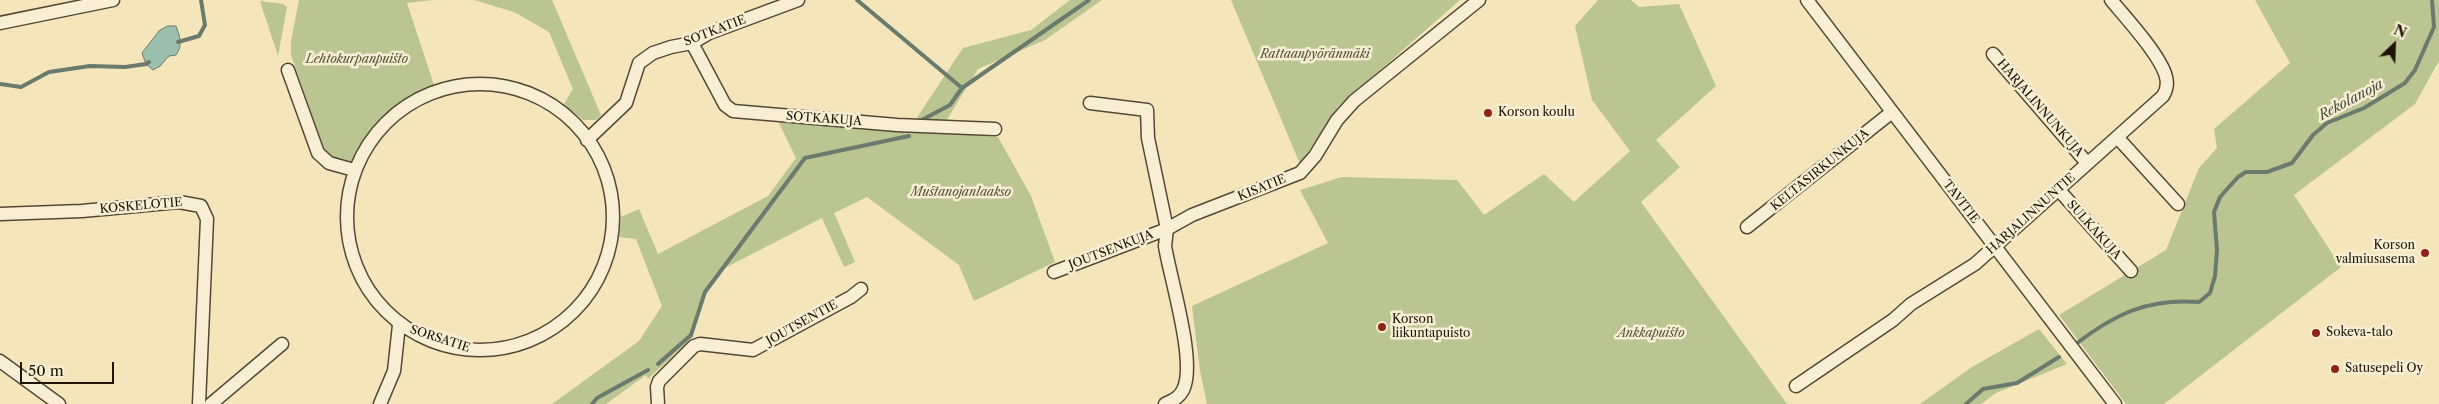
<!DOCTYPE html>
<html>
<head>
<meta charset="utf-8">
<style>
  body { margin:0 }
  #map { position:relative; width:2439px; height:404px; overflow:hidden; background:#f5e5bb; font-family:"Libre Caslon Text",serif }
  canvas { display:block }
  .north { position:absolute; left:2369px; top:20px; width:50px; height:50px; -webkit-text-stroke:4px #f8eed3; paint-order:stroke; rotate:24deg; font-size:14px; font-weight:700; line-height:20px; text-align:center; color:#1f1306 }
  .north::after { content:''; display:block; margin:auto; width:18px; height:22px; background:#1f1306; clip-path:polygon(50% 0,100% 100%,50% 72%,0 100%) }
  .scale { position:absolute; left:20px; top:362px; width:94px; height:22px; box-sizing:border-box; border:2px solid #1f1306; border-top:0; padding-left:6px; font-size:15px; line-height:18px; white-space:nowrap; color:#1f1306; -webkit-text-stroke:4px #f8eed3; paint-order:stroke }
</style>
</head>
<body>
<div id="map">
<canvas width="2439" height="404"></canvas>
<div class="north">N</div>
<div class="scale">50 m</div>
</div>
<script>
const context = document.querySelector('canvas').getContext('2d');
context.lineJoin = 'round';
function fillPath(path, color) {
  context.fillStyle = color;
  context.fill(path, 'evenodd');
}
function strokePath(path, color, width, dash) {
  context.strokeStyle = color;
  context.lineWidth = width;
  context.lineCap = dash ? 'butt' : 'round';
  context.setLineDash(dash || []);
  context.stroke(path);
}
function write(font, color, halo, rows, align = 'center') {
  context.font = font + ' "Libre Caslon Text",serif';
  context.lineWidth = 5;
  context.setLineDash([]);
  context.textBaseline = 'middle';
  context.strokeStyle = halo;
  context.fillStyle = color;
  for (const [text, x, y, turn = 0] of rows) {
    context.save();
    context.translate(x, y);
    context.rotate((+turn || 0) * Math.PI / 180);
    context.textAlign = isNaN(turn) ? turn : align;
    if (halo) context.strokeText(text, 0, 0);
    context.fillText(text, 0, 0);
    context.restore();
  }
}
fillPath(new Path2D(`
  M 299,0 L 433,0 L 407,3 L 434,85 C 397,103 369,127 352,165 L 336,159 L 325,151 L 291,55 L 291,41 Z
  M 474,0 L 552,0 L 601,115 L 596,120 L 583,120 L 564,104 L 573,89 L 549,32 L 514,12 Z
  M 1070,0 L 1102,0 L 1045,40 L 978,69 L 946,121 L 916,119 L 963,48 L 1031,30 Z
  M 1231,0 L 1460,0 L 1339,106 L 1300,164 Z
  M 1598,0 L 1631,0 L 1639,7 L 1679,4 L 1716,86 L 1656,140 L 1680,167 L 1641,202 L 1787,404 L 1207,404 L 1200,371 L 1192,306 L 1328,243 L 1300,190 L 1342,177 L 1457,180 L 1484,215 L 1544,174 L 1574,202 L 1630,151 L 1592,100 L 1575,26 Z
  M 2255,0 L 2439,0 L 2439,61 L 2415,104 L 2294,195 L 2341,267 L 2164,404 L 2126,404 L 2059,315 L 2166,250 L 2199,168 L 2217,148 L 2214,129 L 2290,63 Z
  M 260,1 L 283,4 L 287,7 L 278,56 Z
  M 778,121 L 998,137 L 1031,196 L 1055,262 L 974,301 L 959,265 L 867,197 L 834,213 L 855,262 L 844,267 L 822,218 L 721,270 L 704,293 L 691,335 L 694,336 L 648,379 L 646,375 L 606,404 L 552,404 L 639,341 L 662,306 L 636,239 L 619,237 L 621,217 L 639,209 L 658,254 L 768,196 L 796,158 Z
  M 2039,329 L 2067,364 L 1996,393 L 1981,404 L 1920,404 L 1972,367 Z`), '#bac591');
const water = new Path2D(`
  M 168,26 L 176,26 C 180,37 183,45 176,55 L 169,56 L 160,66 L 153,70 L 146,64 L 142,53 L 159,31 Z`);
fillPath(water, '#9cbfb0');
strokePath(water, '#6a7a6c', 1);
strokePath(new Path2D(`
  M 857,0 L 962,88
  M 178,42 L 199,36 L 205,25 L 201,0
  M 0,84 L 21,87 L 49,72 L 90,66 L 125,67 L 146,64 L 149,62
  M 920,121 L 950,105 L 962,88 L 1089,0
  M 2076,344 C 2115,314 2148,298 2199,302 L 2210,293 L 2215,276 L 2217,250 L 2214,212 L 2220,197 L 2238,177 L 2246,172 L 2267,172 L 2292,163 L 2313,135 L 2327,123 L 2364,108 L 2405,83 L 2415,70 L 2434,27 L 2432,0
  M 658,364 L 691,335 L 705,292 L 805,158 L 909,136
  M 592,404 L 597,398 L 648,370
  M 1966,404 L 1983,389 L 2017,383 L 2059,357`), '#6a7a6c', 4);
const street = new Path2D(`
  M 1807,0 L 2115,404
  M 0,23 L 113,0
  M 692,43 L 725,105 L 733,111 L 897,125 L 995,129
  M 1993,54 L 2087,163
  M 288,70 L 318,153 L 329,163 L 354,170
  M347 217a133 133 0 1 1 266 0a133 133 0 1 1-266 0Z
  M 2117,137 L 2178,204
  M 587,140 L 626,103 L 639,63 L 653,53 L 671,47 L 692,43 L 709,33 L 798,0
  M 2058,189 L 2131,271
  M 0,214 L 82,211 L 179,202 L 201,206 L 207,219 L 199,404
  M 1747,227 L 1892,112
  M 1054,272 L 1167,229 L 1148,138 L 1147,110 L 1090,103
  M 0,361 L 59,404
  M 1796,386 L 1893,320 L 1911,304 L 1975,264 L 2163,96 C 2166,91 2168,84 2166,77 C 2161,56 2126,18 2111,0
  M 211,404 L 282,344
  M 380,404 L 394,371 L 399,325
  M 658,404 L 657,387 L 659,381 L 694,346 L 700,344 L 753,350 L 851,297 L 861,289
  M 1165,404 C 1173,400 1179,398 1183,390 C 1197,363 1170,278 1165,246 L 1167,229 L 1192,215 L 1300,173 L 1315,156 L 1337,120 L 1354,101 L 1479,0`);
strokePath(street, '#544833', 15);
strokePath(street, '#f8eed3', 12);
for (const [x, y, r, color] of [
  [1488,113,5,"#8f2418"],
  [2425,253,5,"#8f2418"],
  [1382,327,5,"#8f2418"],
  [2316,333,5,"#8f2418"],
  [2335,369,5,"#8f2418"]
]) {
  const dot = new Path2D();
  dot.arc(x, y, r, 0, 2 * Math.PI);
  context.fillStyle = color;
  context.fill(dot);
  strokePath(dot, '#f8eed3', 2);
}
write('12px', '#1f1306', '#f8eed3', [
  ["SOTKATIE",715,31,-21],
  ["HARJALINNUNKUJA",2040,108,49],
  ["SOTKAKUJA",824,119,4],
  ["KELTASIRKUNKUJA",1820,170,-39],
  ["KISATIE",1262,188,-22],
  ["TAVITIE",1961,202,52],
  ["KOSKELOTIE",141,206,-5],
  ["HARJALINNUNTIE",2031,214,-42],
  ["SULKAKUJA",2094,230,48],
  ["JOUTSENKUJA",1111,250,-21],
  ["JOUTSENTIE",802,323,-29],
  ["SORSATIE",440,339,18]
]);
write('italic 12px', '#555137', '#f8eed3', [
  ["Rattaanpyöränmäki",1315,55],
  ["Lehtokurpanpuisto",357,60],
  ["Mustanojanlaakso",961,193],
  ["Ankkapuisto",1651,334]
]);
write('12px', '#1f1306', '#f8eed3', [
  ["Korson koulu",1498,113],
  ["Korson",2415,246,"right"],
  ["valmiusasema",2415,260,"right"],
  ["Korson",1392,320],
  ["liikuntapuisto",1392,334],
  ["Sokeva-talo",2326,333],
  ["Satusepeli Oy",2345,369]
], 'left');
write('italic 14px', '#4b4f42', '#f8eed3', [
  ["Rekolanoja",2351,100,-28]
]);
</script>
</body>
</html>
